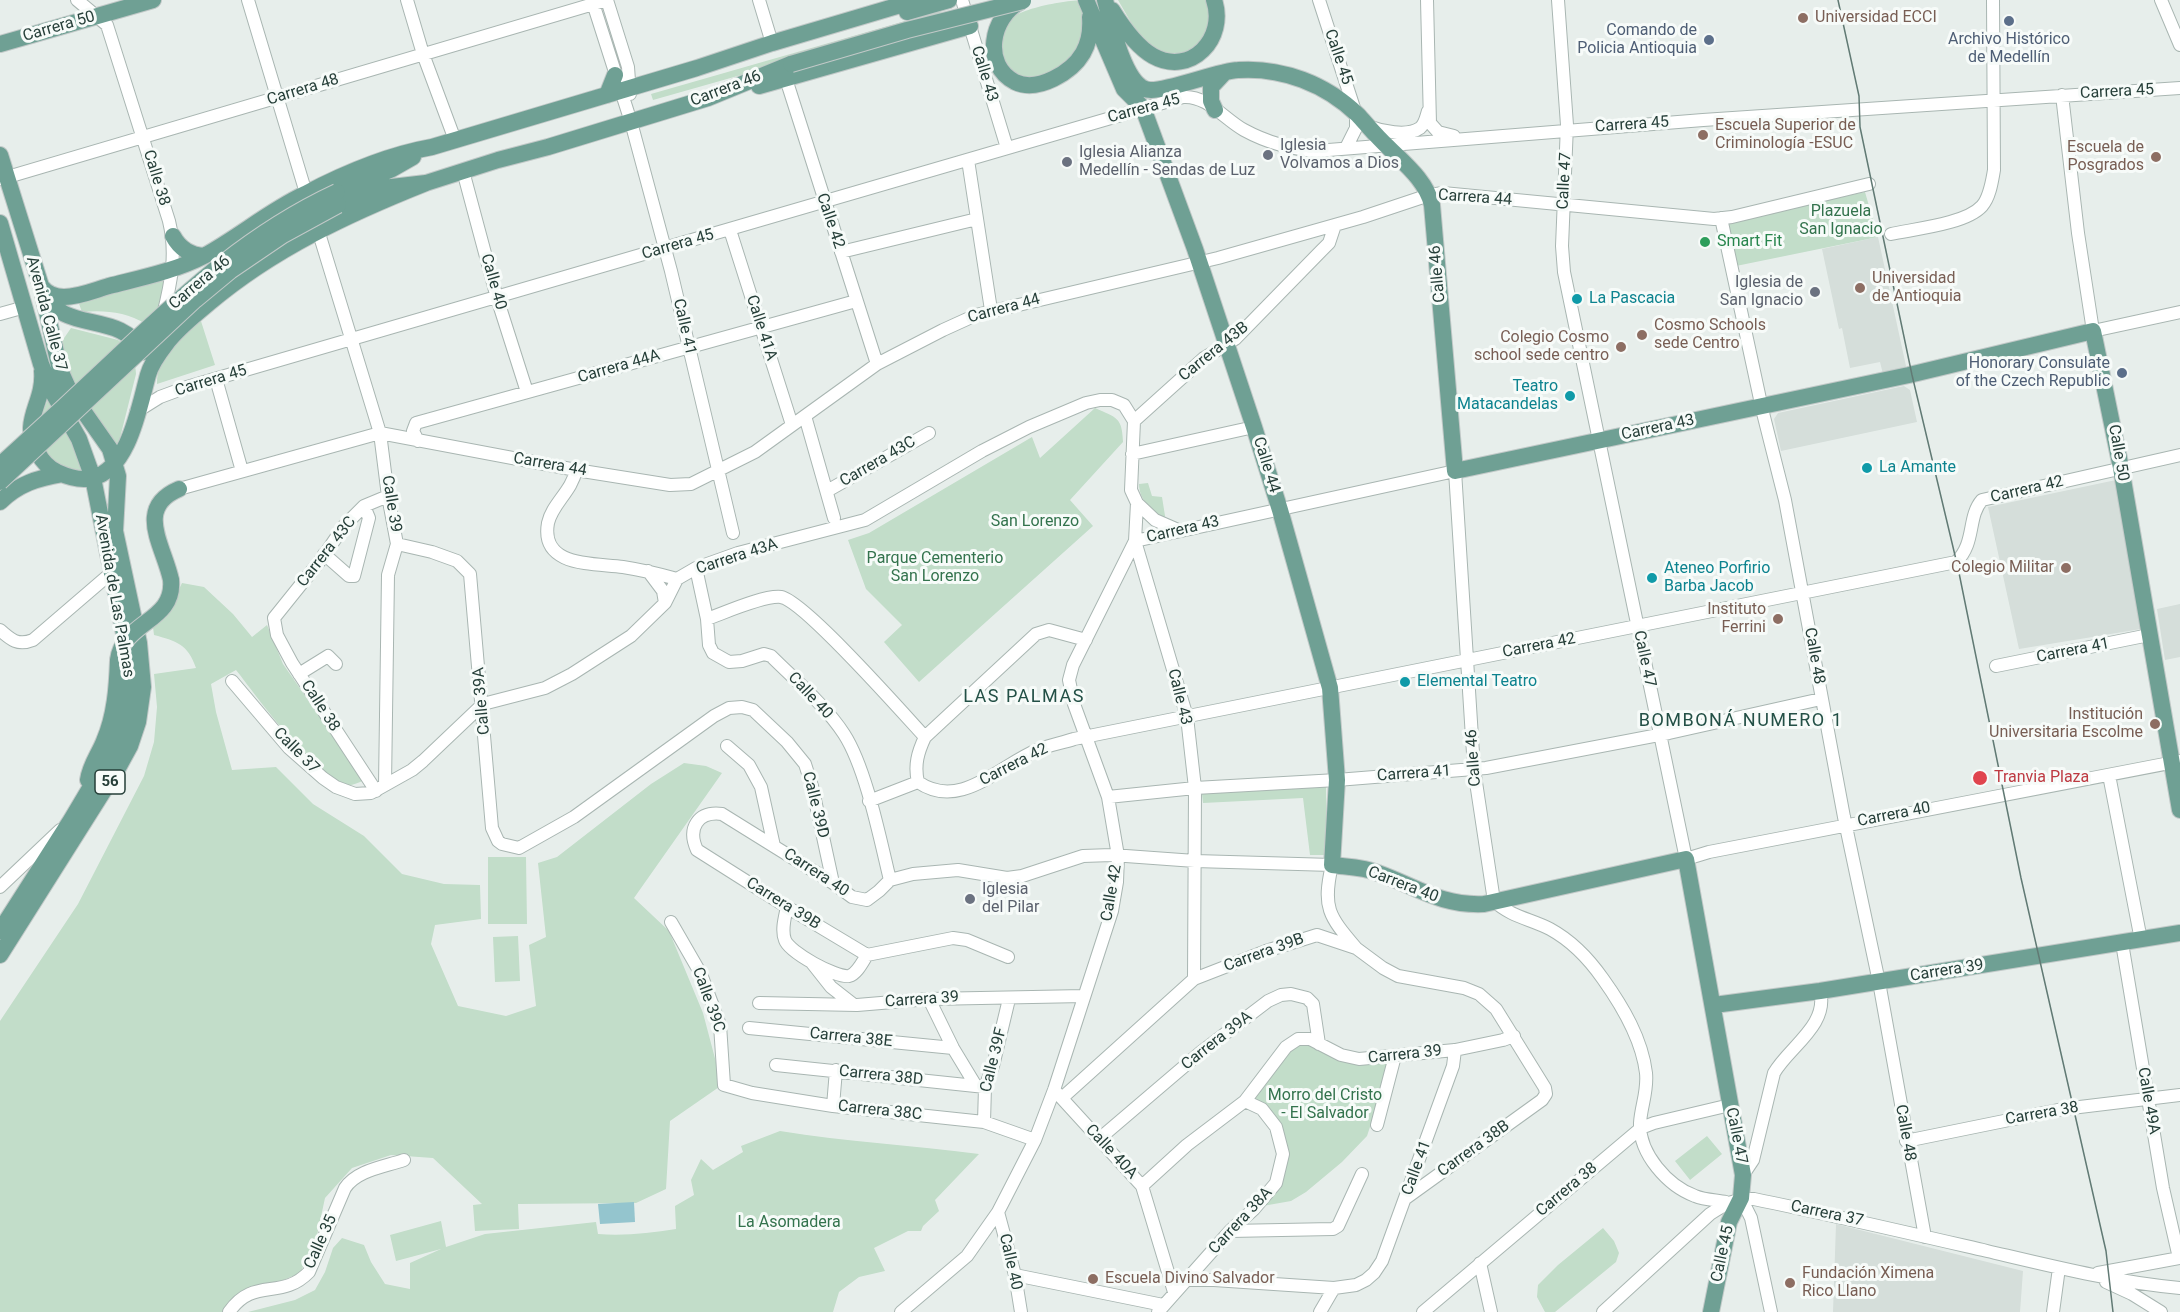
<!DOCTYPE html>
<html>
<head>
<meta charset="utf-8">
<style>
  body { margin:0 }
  canvas { display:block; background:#e7eeeb }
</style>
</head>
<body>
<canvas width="2180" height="1312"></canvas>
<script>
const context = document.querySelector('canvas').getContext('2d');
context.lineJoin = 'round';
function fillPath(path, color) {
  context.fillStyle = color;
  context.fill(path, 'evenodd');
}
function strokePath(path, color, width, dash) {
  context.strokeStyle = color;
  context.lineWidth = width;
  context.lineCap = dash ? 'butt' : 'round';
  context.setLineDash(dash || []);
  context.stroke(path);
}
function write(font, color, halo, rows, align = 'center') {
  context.font = font + ' Roboto,sans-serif';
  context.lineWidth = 6;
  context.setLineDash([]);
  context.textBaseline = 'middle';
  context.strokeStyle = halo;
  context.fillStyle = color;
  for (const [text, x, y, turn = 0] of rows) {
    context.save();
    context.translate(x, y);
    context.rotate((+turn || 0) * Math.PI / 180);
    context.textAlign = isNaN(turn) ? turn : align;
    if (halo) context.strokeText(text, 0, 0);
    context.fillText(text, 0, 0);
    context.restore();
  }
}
fillPath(new Path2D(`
  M 1878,237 L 1906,366 L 1902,370 L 1883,374 L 1880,362 L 1850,368 L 1842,328 L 1839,329 L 1822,249 Z
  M 1904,386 L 1910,390 L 1917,422 L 1781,451 L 1774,419 L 1778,413 Z
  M 2116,480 L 2141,629 L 2019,649 L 1988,507 Z
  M 2180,604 L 2180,657 L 2165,660 L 2157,609 Z
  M 1836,1224 L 2023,1271 L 2020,1312 L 1833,1312 Z`), '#d5deda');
fillPath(new Path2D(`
  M 1083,0 C 1083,11 1085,27 1082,37 C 1074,64 1051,75 1027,83 L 1001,62 C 1000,53 997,42 999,33 C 1004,9 1062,1 1083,0 Z
  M 1118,0 L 1208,0 L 1214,14 L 1202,44 L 1174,60 L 1140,38 Z
  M 940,11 L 942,18 L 653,100 L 651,94 Z
  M 1865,192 L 1878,237 L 1736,266 L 1727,226 L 1731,221 Z
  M 165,277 L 160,307 L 146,324 C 126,312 105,310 82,312 L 78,301 Z
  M 200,318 L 215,365 L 157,384 C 156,355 181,337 200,318 Z
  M 71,328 L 118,340 C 129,347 136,362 136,374 L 118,446 C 103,425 87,406 75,384 C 68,371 64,357 60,344 Z
  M 50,396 L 89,476 L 70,474 L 44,452 L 39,418 Z
  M 1095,408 C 1117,418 1122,417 1123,442 L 1070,500 L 1093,526 L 919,682 L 884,642 L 902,625 L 866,589 L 848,540 L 869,533 L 1032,437 L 1040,458 Z
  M 1148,483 L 1152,496 L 1162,497 L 1166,522 C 1153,513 1139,500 1139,484 Z
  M 182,583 L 204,587 L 233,614 L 252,637 L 267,625 L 283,664 L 364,780 C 358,783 352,786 346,785 C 317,781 256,695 236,670 L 211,684 L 216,712 L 232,770 L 276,767 L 313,804 L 364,836 L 402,874 L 444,884 L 480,885 L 481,919 L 435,925 L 431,944 L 458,1006 L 506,1016 L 536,1006 L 529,945 L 546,937 L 538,863 L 557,857 L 651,784 L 684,763 L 706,766 L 722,773 L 634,898 L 669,931 L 703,1013 L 722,1085 L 670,1121 L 666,1189 L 636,1203 L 518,1204 L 519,1229 L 475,1231 L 473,1205 L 482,1204 L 433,1158 L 391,1155 L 352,1168 L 325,1198 L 316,1240 L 300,1273 L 281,1281 L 252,1287 L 229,1302 L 222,1312 L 0,1312 L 0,1021 L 78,904 L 144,776 L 154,742 L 157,707 L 154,674 L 196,668 C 188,644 176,641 154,635 L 153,627 L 165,618 Z
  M 1326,784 L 1327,855 L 1310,855 L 1303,798 L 1203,803 L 1202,794 Z
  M 488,857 L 526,857 L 527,924 L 488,924 Z
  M 518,936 L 520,981 L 495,982 L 493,937 Z
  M 1301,1039 L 1340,1056 L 1393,1057 L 1367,1136 L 1342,1162 L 1306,1192 L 1291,1201 L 1257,1207 L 1279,1181 L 1279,1125 L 1248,1100 Z
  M 780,1131 C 846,1142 913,1145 979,1154 L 935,1200 L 939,1211 L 923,1226 L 921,1231 L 908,1231 L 874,1248 L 885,1271 L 859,1277 L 839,1292 L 833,1312 L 248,1312 L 295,1300 L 315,1290 L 325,1272 L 333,1248 L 342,1238 L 364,1245 L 371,1262 L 385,1284 L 410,1289 L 410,1263 L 441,1249 L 396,1261 L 390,1235 L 441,1221 L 446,1247 L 485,1234 L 596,1222 L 598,1234 C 625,1236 650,1233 676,1229 L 675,1206 L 694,1195 L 691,1180 L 701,1159 L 713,1170 L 743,1152 L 741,1146 Z
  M 1707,1136 L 1722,1154 L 1690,1180 L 1675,1161 Z
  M 1603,1228 L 1614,1241 L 1619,1253 L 1616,1262 L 1555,1312 L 1545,1312 L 1537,1297 L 1538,1285 L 1558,1265 Z`), '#c2ddc9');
fillPath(new Path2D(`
  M 634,1202 L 635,1222 L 600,1224 L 598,1204 Z`), '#94c5ce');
const minor = new Path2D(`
  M 77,0 L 107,25 L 169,221 C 177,254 171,283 163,315
  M 248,0 L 306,193
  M 407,0 L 423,54 L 455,140
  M 592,0 L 631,122 L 671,271 L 733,533
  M 607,0 L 628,67 L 630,94
  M 759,0 L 772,43
  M 962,0 L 1007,148
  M 1319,0 L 1356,114 L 1356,128 L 1346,148
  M 1427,0 L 1430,123 L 1438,132 L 1454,136
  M 1558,0 L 1567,125 L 1562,246 L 1564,272 L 1686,859 L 1709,852 L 2180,761
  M 2161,0 L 2180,45
  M 786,79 L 877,364
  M 2062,95 L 2078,233 L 2093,331 L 2180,312
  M 1368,126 C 1381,131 1407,137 1420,128 C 1425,124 1426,117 1428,111
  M 968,160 L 991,310
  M 463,171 L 497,298 L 527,392
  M 1,179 L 607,0
  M 1721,218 L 1763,413 L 1785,500 L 1844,817 L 1879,982 L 1925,1237
  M 318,230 L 380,433 L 388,496 L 397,544 L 388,575 L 385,785
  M 730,230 L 792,425
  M 1891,234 C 1914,229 1966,224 1982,206 C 1990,197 1992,181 1994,170 L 1993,0
  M 841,252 L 977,219
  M 0,314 L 25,307
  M 216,379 L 242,471
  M 136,412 L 160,397 L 187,387 L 1183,97 C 1207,95 1224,119 1244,130 C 1266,142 1291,149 1316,151 L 1703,120 L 2180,88
  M 805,416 L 834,518
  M 1134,421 L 1204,358 L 1235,339 L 1321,251 L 1329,243 L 1335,225
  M 418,441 L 413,431 L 416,423 L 856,301
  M 1132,454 L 1254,427
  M 576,470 C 572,491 552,504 548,523 C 540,568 595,563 623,567 C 642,570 659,574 677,579
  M 179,489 L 380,433 L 576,470 L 670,485 L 691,484 L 755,452 L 877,364 L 943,330 L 976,315 L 1218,258 L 1363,217 L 1429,195 L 1443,193 L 1714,219 L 1732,217 L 1869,184
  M 827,491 L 929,433
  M 1137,503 L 1155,520 L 1178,530
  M 1135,541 L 1455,471 L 1474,769 L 1494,901 C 1511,917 1531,919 1550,929 C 1572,941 1589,959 1603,979 C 1623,1007 1642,1039 1646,1073 C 1648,1091 1641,1106 1640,1123 C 1639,1154 1668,1186 1695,1196 C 1705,1200 1716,1200 1726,1202
  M 397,544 L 432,552 L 457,561 L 470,574 L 492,828 L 498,841 L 502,844 L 519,848 L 574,817 L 714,716 L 729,708 L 742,707 L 753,710 L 787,742 L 805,764 L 812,786 L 833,883
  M 324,554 L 349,576 L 354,576 L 369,518 L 364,506
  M 696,568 L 707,619 L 709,645 L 713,653 L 729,662 L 742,661 L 764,654 L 771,656 C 795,680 825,705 844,734 C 866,768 880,839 890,880
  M 648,571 L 663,591 L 665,603
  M 707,619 C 724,613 764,595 781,597 C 804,601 903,713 925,737
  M 0,630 C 11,640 18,646 33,640 L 111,573
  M 1996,666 L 2149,635
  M 299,674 L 328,656 L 336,664
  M 232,681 L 289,748 L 323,778 L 336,787 L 355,794 L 371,793 L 412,770 L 423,761 L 483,704 L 545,688 L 572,674 L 631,636 L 665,603 L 677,579 L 696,568 L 738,553 L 865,520 L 982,451 L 1029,427 L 1086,403 L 1100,400 L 1112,400 L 1124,405 L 1134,421 L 1131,490 L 1137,503 L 1135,541 L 1187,717 L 1195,788 L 1194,979
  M 727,746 L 749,765 L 761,787 L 774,846
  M 2109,775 L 2141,940
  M 918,782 C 960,811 999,766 1037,750 C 1049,745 1062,743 1074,739 L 1956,562 C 1976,543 1967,517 1982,500 L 2180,455
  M 918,782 C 914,765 918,752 925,737 L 1036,634 L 1049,630 L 1086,640
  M 376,791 L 292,663 L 277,635 L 274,618 L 323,557 L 344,526 L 364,506 L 388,496
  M 1108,797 L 1195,788 L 1337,780 L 1486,768 L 1669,733 L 1821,699
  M 869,801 L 918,782
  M 0,887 L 60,830
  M 787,907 C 785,917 781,930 785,940 C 789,952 836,978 849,976 C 857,974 863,961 867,955
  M 671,922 L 701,974 L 720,1025 L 724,1085 L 752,1093 L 833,1106 L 984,1122 L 1035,1140
  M 2122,943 L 2163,1188 L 2179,1258
  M 1008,957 L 967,940 L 953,938 L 867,955 L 787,907 L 697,850 C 687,828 698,811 722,814 L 833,883 L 852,897 L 867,900 L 879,891 L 890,880 L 913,874 L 958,870 L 1007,878 L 1022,876 L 1083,856 L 1112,855 L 1195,861 L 1332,865 C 1322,908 1329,916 1356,948
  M 812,963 L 831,987 L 854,1005
  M 929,999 L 953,1048 L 976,1086
  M 759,1003 L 857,1005 L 929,999 L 1084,996
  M 749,1028 L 953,1048
  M 776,1065 L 985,1087
  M 1057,1093 L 1142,1186 L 1174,1292
  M 1062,1098 L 1194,979 L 1266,951 L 1317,935 L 1356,948 L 1383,968 L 1398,976 L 1464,988 L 1479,994 L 1496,1009 L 1545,1088 L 1546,1094 L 1542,1100 L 1406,1198
  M 833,1106 L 836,1070
  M 984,1122 L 985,1087 L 993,1066 L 1009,999
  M 1377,1125 L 1395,1056
  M 1099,1139 L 1201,1052 L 1268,1001 L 1281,995 L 1291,994 L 1307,998 L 1313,1004 L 1319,1044
  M 1906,1141 L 2063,1109 L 2180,1095
  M 1743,1175 L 1753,1160 L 1774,1073 C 1789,1047 1829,1025 1820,991
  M 1142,1186 L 1187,1145 L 1245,1101 L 1286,1047 L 1298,1039 L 1310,1039 L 1341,1055 L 1359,1059 L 1455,1050 L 1503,1040 L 1514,1036
  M 1741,1198 L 1751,1218 L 1771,1312
  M 998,1212 L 1015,1275 L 1021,1312
  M 1230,1231 L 1333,1229 L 1338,1226 L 1362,1174
  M 1480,1263 L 1491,1312
  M 2098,1273 L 2180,1258
  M 1015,1275 L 1163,1305
  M 1187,1280 L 1214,1280 L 1334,1288 L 1356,1285 L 1366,1280 L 1374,1273 L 1382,1261 L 1453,1066 L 1455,1050
  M 2106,1282 L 2132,1294 L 2161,1312
  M 229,1312 C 254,1276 281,1301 309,1272 L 345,1188 C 357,1170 384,1167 404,1160
  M 901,1312 L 967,1256 L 998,1212 L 1035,1140 L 1054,1090 L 1112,911 L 1117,882 L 1118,856 L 1108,797 L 1074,704 L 1069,680 L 1073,665 L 1135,541
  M 1158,1312 L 1230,1231 L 1254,1209 L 1276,1183 L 1283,1154 L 1276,1127 L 1262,1109 L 1245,1101
  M 1320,1312 L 1334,1288
  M 1423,1312 L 1641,1128 L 1654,1123 L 1730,1105
  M 1603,1312 L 1710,1214 C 1725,1204 1736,1198 1754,1199 C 1832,1215 1909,1233 1987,1251 C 2051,1266 2114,1282 2180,1288
  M 2053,1312 L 2059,1268`);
const major = new Path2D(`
  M 1086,0 L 1124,89 L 1143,108 L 1195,249 L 1254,427 L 1280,510 L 1330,688 L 1337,780 L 1332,865 C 1348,867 1364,867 1378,873 C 1417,887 1441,906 1484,904 L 1686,859 L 1743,1175 L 1741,1198 L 1729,1222 L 1711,1312
  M 1105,0 C 1111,22 1123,80 1145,89 C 1159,95 1216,71 1238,70 C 1282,67 1326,84 1358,115 C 1368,126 1378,138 1389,148 C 1406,165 1426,181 1432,205 L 1455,471 L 1909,375 L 2093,331 L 2121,468 L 2180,810
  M 1020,2 C 991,17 982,65 1015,82 C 1038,93 1072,72 1083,53 C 1090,41 1091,30 1090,17
  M 1112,10 C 1122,26 1137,47 1153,56 C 1191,77 1227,38 1214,0
  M 907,12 L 949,0
  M 0,44 L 153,0
  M 759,86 L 970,26
  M 607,95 L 615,75
  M 1215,110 L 1211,101 L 1211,87 L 1225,72
  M 0,155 L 41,286 L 60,370 L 70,392 L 110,449 L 118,476 L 115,531 L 139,643 L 143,687 L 138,722 L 130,746 L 118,768 L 0,955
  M 337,192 L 392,169 L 413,157
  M 338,205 L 383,188 L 426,183 L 498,160 L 548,147 L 708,98 L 791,64
  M 0,223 L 41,364 L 52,391 L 79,439 L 93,478 L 129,659 L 130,695 L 125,722 L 118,741 L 71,820 L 0,931
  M 173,236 C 180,249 190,255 204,256
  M 41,286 C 47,294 55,297 64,297 C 79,297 95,290 109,286 C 140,278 175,271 204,256 C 239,237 269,211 305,194 C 345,173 387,155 432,147 L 697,68 L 772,43 L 917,0
  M 44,293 C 64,335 119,309 143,352
  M 42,371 C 45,404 19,420 38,453 C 42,461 49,468 57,472 C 68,477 81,481 92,478 C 129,469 139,407 148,375 C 151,364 159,353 166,344 C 178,328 194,316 209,303 C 273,249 348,214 426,183
  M 0,502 C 18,484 38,478 62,474
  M 171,580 C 164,546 134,508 179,489
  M 88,780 C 90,765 99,754 104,741 C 115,716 117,687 118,660
  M 1714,1005 L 1820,991 L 2180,933`);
strokePath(minor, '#a9b6b2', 14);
strokePath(major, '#c2c9c8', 18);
strokePath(minor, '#fff', 12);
strokePath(major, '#6fa094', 16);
strokePath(new Path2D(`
  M 1838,0 L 1859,96 L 1860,127 L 1912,375 L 1958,568 L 2021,878 L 2106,1251 L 2113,1312`), '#617a74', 1.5);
const majorBridge = new Path2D(`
  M 791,64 L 907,30 L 1023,1
  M 0,465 C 41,428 81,391 121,353 C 189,289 251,232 337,192
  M 0,482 L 195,300 L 230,271 L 283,235 L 338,205
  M 118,660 C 123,621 175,622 171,580`);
strokePath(majorBridge, '#c2c9c8', 18, []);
strokePath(majorBridge, '#6fa094', 16);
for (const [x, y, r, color] of [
  [1803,18,6,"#8d6e63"],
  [2009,21,6,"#5c6f8a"],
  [1709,40,6,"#5c6f8a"],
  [1703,135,6,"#8d6e63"],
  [1268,155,6,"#6b7280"],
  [2156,157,6,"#8d6e63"],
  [1067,162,6,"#6b7280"],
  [1705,242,6,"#2e9e5b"],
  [1860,288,6,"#8d6e63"],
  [1815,292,6,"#6b7280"],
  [1577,299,6,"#0f9aa8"],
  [1642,335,6,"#8d6e63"],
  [1621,347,6,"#8d6e63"],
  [2122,373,6,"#5c6f8a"],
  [1570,396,6,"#0f9aa8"],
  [1867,468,6,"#0f9aa8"],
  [2066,568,6,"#8d6e63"],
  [1652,578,6,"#0f9aa8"],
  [1778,619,6,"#8d6e63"],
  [1405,682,6,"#0f9aa8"],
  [2155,724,6,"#8d6e63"],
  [1980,778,8,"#e0444e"],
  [970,899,6,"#6b7280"],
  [1093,1279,6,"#8d6e63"],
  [1790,1283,6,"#8d6e63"]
]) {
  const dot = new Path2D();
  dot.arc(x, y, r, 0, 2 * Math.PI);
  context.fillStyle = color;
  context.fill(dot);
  strokePath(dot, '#f7fbf9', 2);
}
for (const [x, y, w] of [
  [110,782,30]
]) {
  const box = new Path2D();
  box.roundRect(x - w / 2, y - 12, w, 24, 4.5);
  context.fillStyle = '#f7fbf9';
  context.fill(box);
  strokePath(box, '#263f39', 1.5);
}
write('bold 15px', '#263f39', null, [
  ["56",110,782]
]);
write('16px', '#785e54', '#f7fbf9', [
  ["Universidad ECCI",1815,18],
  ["Escuela Superior de",1715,126],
  ["Criminología -ESUC",1715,144],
  ["Escuela de",2144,148,"right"],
  ["Posgrados",2144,166,"right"],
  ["Universidad",1872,279],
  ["de Antioquia",1872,297],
  ["Cosmo Schools",1654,326],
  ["sede Centro",1654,344],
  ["Colegio Cosmo",1609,338,"right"],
  ["school sede centro",1609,356,"right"],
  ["Colegio Militar",2054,568,"right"],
  ["Instituto",1766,610,"right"],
  ["Ferrini",1766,628,"right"],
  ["Institución",2143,715,"right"],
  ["Universitaria Escolme",2143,733,"right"],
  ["Fundación Ximena",1802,1274],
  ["Rico Llano",1802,1292],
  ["Escuela Divino Salvador",1105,1279]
], 'left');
write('16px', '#263f39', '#f7fbf9', [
  ["Carrera 50",59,27,-16],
  ["Calle 45",1338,57,71],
  ["Calle 43",984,74,73],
  ["Carrera 46",726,89,-21],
  ["Carrera 48",303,90,-17],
  ["Carrera 45",2117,92,-3],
  ["Carrera 45",1144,109,-15],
  ["Carrera 45",1632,125,-4],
  ["Calle 38",156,178,73],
  ["Calle 47",1565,181,-87],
  ["Carrera 44",1475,198,4],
  ["Calle 42",830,221,71],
  ["Carrera 45",678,245,-16],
  ["Calle 46",1438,274,-95],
  ["Calle 40",493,282,74],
  ["Carrera 46",200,283,-40],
  ["Carrera 44",1004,309,-15],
  ["Avenida Calle 37",46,314,75],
  ["Calle 41",684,327,77],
  ["Calle 41A",761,328,72],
  ["Carrera 43B",1214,352,-39],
  ["Carrera 44A",619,367,-16],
  ["Carrera 45",211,381,-17],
  ["Carrera 43",1658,428,-12],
  ["Calle 50",2118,453,80],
  ["Carrera 43C",878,462,-30],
  ["Carrera 44",550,465,10],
  ["Calle 44",1266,465,73],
  ["Carrera 42",2027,490,-13],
  ["Calle 39",391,504,81],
  ["Carrera 43",1183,530,-13],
  ["Carrera 43C",327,552,-52],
  ["Carrera 43A",737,557,-18],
  ["Avenida de Las Palmas",114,596,80],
  ["Carrera 42",1539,646,-11],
  ["Carrera 41",2073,651,-11],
  ["Calle 48",1814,656,80],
  ["Calle 47",1644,659,78],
  ["Calle 40",810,696,47],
  ["Calle 43",1179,697,76],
  ["Calle 39A",482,701,-95],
  ["Calle 38",320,706,57],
  ["Calle 37",296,751,45],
  ["Calle 46",1474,758,-94],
  ["Carrera 42",1014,765,-27],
  ["Carrera 41",1414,774,-4],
  ["Calle 39D",815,805,76],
  ["Carrera 40",1894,815,-11],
  ["Carrera 40",816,873,33],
  ["Carrera 40",1403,885,21],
  ["Calle 42",1112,893,-80],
  ["Carrera 39B",783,904,32],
  ["Carrera 39B",1264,953,-20],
  ["Carrera 39",1947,971,-9],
  ["Calle 39C",708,1000,70],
  ["Carrera 39",922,1000,-4],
  ["Carrera 38E",851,1038,6],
  ["Carrera 39A",1217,1041,-38],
  ["Carrera 39",1405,1055,-6],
  ["Calle 39F",994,1060,-76],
  ["Carrera 38D",881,1076,6],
  ["Calle 49A",2148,1101,80],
  ["Carrera 38C",880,1111,6],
  ["Carrera 38",2042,1114,-10],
  ["Calle 48",1905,1133,80],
  ["Calle 47",1736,1136,79],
  ["Carrera 38B",1474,1149,-36],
  ["Calle 40A",1111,1152,47],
  ["Calle 41",1417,1168,-70],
  ["Carrera 38",1567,1190,-40],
  ["Carrera 37",1827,1214,12],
  ["Carrera 38A",1241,1221,-47],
  ["Calle 35",321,1242,-66],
  ["Calle 45",1723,1254,-78],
  ["Calle 40",1010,1262,77]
]);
write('16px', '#4e5e75', '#f7fbf9', [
  ["Comando de",1697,31],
  ["Policia Antioquia",1697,49],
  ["Archivo Histórico",2009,40,"center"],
  ["de Medellín",2009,58,"center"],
  ["Honorary Consulate",2110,364],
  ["of the Czech Republic",2110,382]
], 'right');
write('16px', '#5b616d', '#f7fbf9', [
  ["Iglesia",1280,146],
  ["Volvamos a Dios",1280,164],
  ["Iglesia Alianza",1079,153],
  ["Medellín - Sendas de Luz",1079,171],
  ["Iglesia de",1803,283,"right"],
  ["San Ignacio",1803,301,"right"],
  ["Iglesia",982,890],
  ["del Pilar",982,908]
], 'left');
write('16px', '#33734d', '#f7fbf9', [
  ["Plazuela",1841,212],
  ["San Ignacio",1841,230],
  ["San Lorenzo",1035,522],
  ["Parque Cementerio",935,559],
  ["San Lorenzo",935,577],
  ["Morro del Cristo",1325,1096],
  ["- El Salvador",1325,1114],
  ["La Asomadera",789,1223]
]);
write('16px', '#27864d', '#f7fbf9', [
  ["Smart Fit",1717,242]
], 'left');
write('16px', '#0d838f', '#f7fbf9', [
  ["La Pascacia",1589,299],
  ["Teatro",1558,387,"right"],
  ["Matacandelas",1558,405,"right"],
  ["La Amante",1879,468],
  ["Ateneo Porfirio",1664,569],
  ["Barba Jacob",1664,587],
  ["Elemental Teatro",1417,682]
], 'left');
write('16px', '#be3a42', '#f7fbf9', [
  ["Tranvia Plaza",1994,778]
], 'left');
context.letterSpacing = '1.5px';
write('18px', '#235046', '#f7fbf9', [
  ["LAS PALMAS",1024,697],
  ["BOMBONÁ NUMERO 1",1741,721]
]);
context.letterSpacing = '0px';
</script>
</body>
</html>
